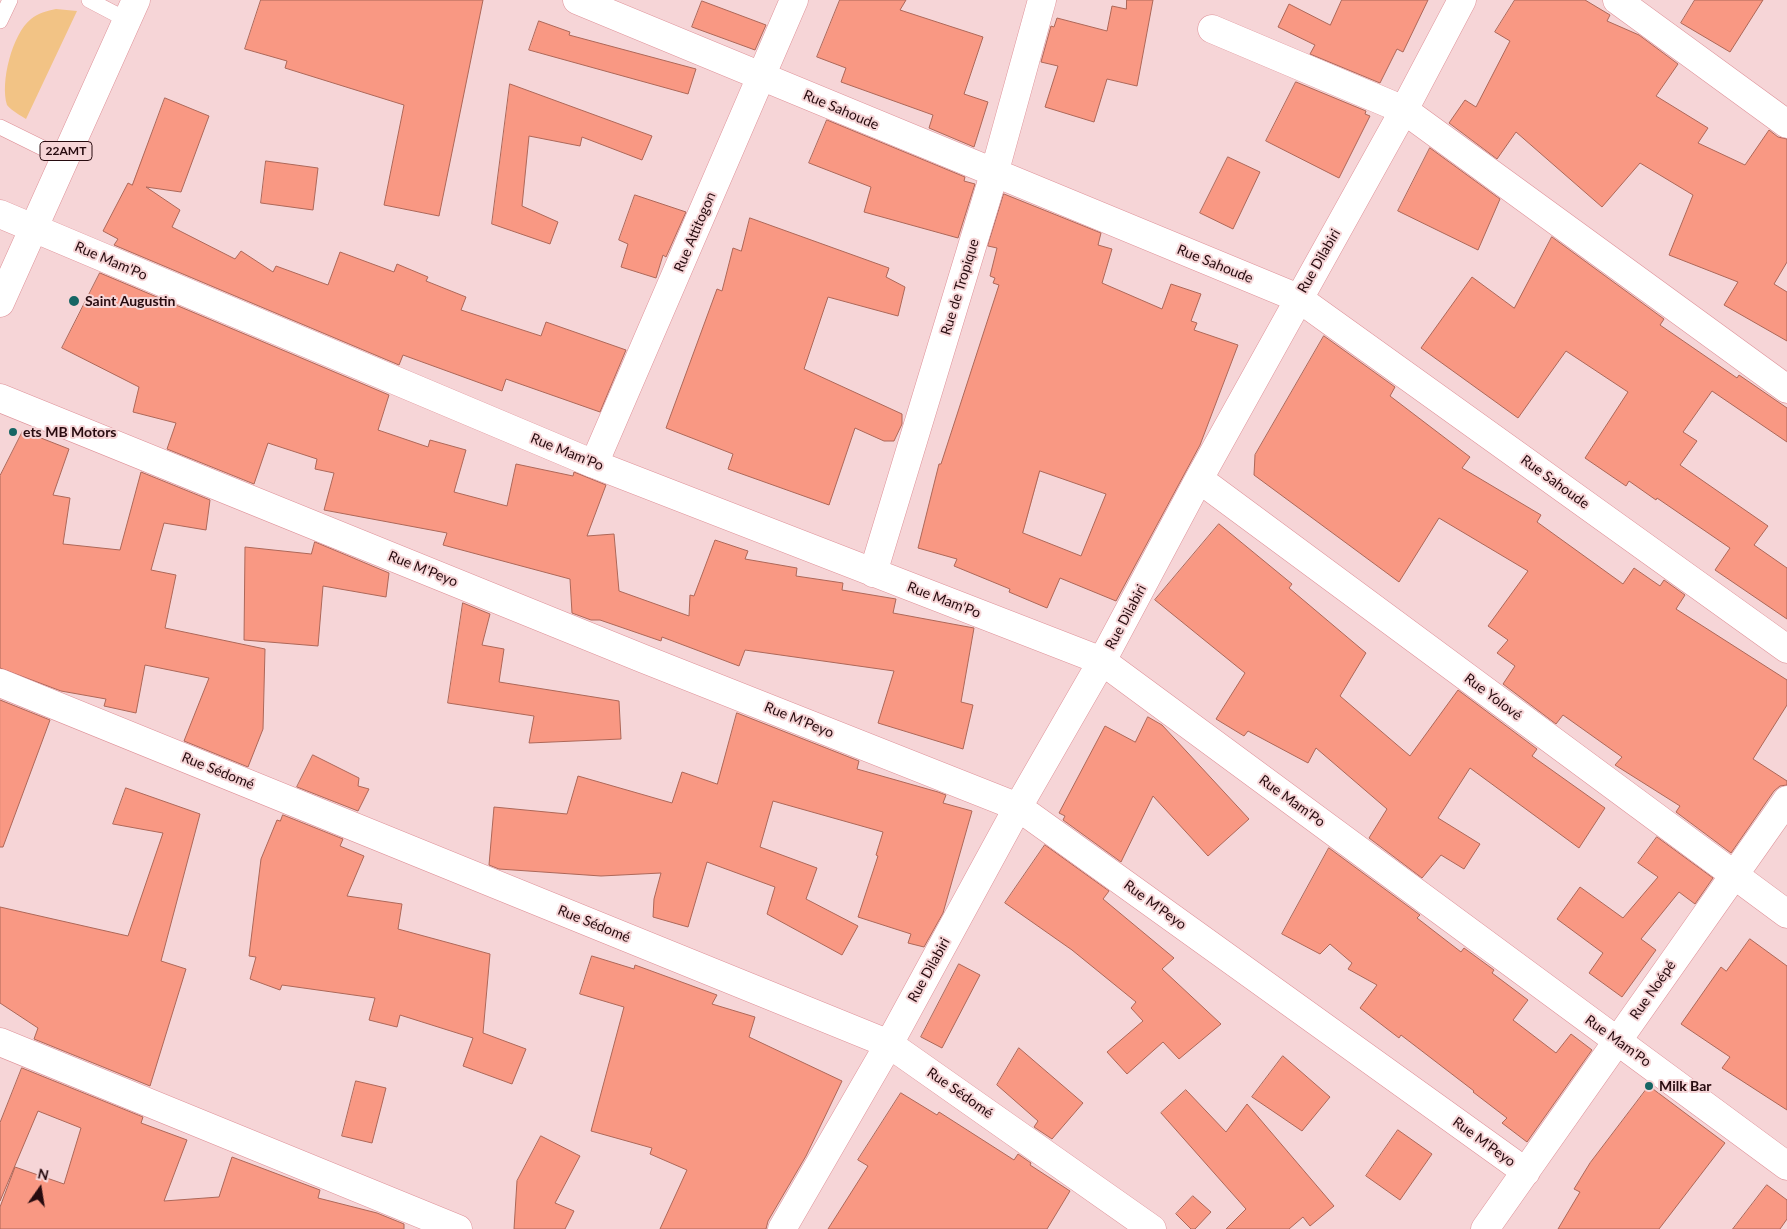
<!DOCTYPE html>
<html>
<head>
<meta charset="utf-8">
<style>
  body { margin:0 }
  #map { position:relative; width:1787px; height:1229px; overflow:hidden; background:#f6d5d7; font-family:Lato,sans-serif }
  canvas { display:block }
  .north { position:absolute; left:15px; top:1164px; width:50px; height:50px; -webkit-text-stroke:4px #f6d5d7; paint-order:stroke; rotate:13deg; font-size:14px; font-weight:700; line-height:20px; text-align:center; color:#270b0f }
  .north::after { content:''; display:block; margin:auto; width:18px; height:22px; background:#270b0f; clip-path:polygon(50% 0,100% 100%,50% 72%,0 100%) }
</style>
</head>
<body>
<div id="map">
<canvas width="1787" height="1229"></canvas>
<div class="north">N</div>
</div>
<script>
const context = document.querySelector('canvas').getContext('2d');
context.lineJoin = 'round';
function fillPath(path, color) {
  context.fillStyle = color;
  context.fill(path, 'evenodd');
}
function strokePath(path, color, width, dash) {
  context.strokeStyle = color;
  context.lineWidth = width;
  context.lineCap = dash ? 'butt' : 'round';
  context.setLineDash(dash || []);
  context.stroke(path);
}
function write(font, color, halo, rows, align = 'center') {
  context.font = font + ' Lato,sans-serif';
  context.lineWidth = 4;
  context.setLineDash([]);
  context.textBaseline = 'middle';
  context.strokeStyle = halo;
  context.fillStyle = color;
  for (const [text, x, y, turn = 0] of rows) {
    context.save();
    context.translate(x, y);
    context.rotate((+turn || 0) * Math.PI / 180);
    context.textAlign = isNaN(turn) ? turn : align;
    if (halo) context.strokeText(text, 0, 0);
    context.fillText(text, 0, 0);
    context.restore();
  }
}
fillPath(new Path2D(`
  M 56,9 L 77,11 L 26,119 C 20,115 12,111 7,105 C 0,83 12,34 31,19 C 38,13 47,11 56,9 Z`), '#f2c385');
const building = new Path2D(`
  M 261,0 L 483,0 L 439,216 L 384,205 L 404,105 L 285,68 L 287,61 L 245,49 Z
  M 840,0 L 906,0 L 900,10 L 983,37 L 964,94 L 988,102 L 974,147 L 929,128 L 933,115 L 841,82 L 846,68 L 817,57 Z
  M 1127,0 L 1153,0 L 1137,86 L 1107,79 L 1094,122 L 1045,107 L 1058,66 L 1041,62 L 1051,26 L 1054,27 L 1057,18 L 1107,31 L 1112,6 L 1126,9 Z
  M 1342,0 L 1428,0 L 1403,52 L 1397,49 L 1380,83 L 1310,54 L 1315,45 L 1278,27 L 1289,4 L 1330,25 Z
  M 1515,0 L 1585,0 L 1610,15 L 1607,21 L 1639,35 L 1678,64 L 1656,96 L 1708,128 L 1698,143 L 1745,165 L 1769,130 L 1778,137 L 1787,139 L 1787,262 L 1774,284 L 1787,292 L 1787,341 L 1724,305 L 1738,282 L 1669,255 L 1693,195 L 1640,163 L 1602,207 L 1516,132 L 1497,159 L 1449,123 L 1465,100 L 1476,107 L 1510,41 L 1495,32 Z
  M 1695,0 L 1763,0 L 1730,52 L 1681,23 Z
  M 702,1 L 766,25 L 755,50 L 692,27 Z
  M 539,21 L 570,32 L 569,35 L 696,69 L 688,94 L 529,50 Z
  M 1296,82 L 1366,111 L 1365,114 L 1370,116 L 1339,178 L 1266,141 Z
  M 510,84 L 652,136 L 642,160 L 582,137 L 580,146 L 529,136 L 522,206 L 558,222 L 550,244 L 492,224 Z
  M 165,98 L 209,116 L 181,192 L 146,187 L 180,210 L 172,227 L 235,259 L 241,251 L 273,272 L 276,266 L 328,285 L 340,252 L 394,272 L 397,264 L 428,277 L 426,281 L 466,297 L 461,310 L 541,336 L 546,322 L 626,350 L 600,412 L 506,379 L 502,391 L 403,355 L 399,365 L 114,245 L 118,239 L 103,231 L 128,183 L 132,185 Z
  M 827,120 L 965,177 L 964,181 L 975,184 L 958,238 L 864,212 L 871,187 L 809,163 Z
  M 1430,148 L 1500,199 L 1478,250 L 1398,211 Z
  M 1228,157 L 1260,172 L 1233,229 L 1200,213 Z
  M 266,161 L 318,168 L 313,210 L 261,203 Z
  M 1004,194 L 1101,233 L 1098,245 L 1112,249 L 1102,283 L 1162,309 L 1171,284 L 1201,294 L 1191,321 L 1197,323 L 1194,330 L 1238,345 L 1200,445 L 1116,601 L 1060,578 L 1047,608 L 1009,592 L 1010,589 L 954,566 L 957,559 L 918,548 L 939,464 L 941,464 L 999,285 L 993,283 L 995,278 L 990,276 L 997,248 L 988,246 ZM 1040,471 L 1106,494 L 1081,556 L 1023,533 Z
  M 635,195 L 686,212 L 666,257 L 663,255 L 656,278 L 621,267 L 628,244 L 619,240 Z
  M 750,218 L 889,268 L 886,277 L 905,287 L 898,316 L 828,297 L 804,369 L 902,414 L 902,424 L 894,441 L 884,441 L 855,428 L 829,505 L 728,469 L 733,454 L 666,428 L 717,289 L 722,291 L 733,248 L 741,251 Z
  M 1552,237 L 1664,319 L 1660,325 L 1737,378 L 1739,375 L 1787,408 L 1787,442 L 1712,391 L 1683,432 L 1697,441 L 1680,465 L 1768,526 L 1754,545 L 1787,568 L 1787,619 L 1715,570 L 1730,548 L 1657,498 L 1656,500 L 1629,481 L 1626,486 L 1585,458 L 1628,392 L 1566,351 L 1518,418 L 1421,348 L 1472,277 L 1514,308 Z
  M 100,273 L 389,395 L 378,430 L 428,447 L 430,440 L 466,450 L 454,492 L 507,506 L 516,464 L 573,476 L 574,472 L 606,485 L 587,536 L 614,534 L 619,591 L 689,616 L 690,595 L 694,596 L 715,540 L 748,551 L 745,559 L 797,568 L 796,576 L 843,583 L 842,590 L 896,599 L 893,613 L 974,628 L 961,702 L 973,705 L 963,749 L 878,723 L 894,671 L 745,650 L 739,666 L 662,637 L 661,641 L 600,620 L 591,620 L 572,613 L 570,579 L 443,545 L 447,533 L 324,510 L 334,473 L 315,469 L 317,459 L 268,443 L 254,484 L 167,449 L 176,423 L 133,412 L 139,387 L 62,348 Z
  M 1324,336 L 1395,387 L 1390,396 L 1470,457 L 1462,468 L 1541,515 L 1537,522 L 1623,584 L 1634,568 L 1660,586 L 1664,580 L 1685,595 L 1676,609 L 1787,680 L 1787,705 L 1753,759 L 1787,781 L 1787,785 L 1780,786 L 1774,791 L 1731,853 L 1676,812 L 1680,806 L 1615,765 L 1622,757 L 1563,715 L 1556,724 L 1503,684 L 1515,666 L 1497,653 L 1508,640 L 1488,626 L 1528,571 L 1439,518 L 1399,582 L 1254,475 L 1255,455 Z
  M 23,431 L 69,449 L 53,495 L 70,498 L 63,544 L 120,550 L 141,472 L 210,500 L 206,530 L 164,523 L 151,570 L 176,575 L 165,628 L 265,649 L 263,729 L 248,767 L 184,741 L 209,678 L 145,665 L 136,713 L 104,706 L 106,699 L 61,691 L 0,668 L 0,476 Z
  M 1219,524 L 1292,584 L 1289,588 L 1366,653 L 1340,696 L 1410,756 L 1458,690 L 1537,749 L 1532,756 L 1605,808 L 1579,848 L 1470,768 L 1438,818 L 1480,844 L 1464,869 L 1441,855 L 1422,878 L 1369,838 L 1387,809 L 1316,748 L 1308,763 L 1248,731 L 1244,736 L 1216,719 L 1245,673 L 1155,600 Z
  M 315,542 L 389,573 L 386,597 L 323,586 L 318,646 L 244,640 L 245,547 L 311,554 Z
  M 463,603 L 490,614 L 482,645 L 504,649 L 499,682 L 619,701 L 621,739 L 529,743 L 534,716 L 448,703 Z
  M 0,700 L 50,720 L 3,847 L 0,847 Z
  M 737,713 L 859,761 L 857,769 L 938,792 L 946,795 L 943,803 L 972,811 L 943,913 L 924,947 L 908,943 L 911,934 L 858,917 L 878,856 L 876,855 L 883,832 L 773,801 L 760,847 L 817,868 L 806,899 L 858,926 L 842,955 L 767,914 L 775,887 L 707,862 L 688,927 L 653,917 L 654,899 L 661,873 L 601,876 L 499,869 L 489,865 L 494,807 L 567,814 L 578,776 L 672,803 L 682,772 L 717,784 Z
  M 1148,717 L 1162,725 L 1249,819 L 1208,856 L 1153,796 L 1121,862 L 1063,820 L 1065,816 L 1059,813 L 1105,726 L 1135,742 Z
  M 313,755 L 359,778 L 358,786 L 369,789 L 358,811 L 297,787 Z
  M 126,788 L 200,814 L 161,961 L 186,969 L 150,1086 L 34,1039 L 38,1028 L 0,1003 L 0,907 L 128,936 L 163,833 L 113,824 Z
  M 283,815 L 343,839 L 340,846 L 364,856 L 347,896 L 402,904 L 398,929 L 490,954 L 483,1033 L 526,1049 L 512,1084 L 463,1066 L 473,1038 L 400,1015 L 397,1027 L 369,1020 L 375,998 L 282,985 L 280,990 L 250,979 L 256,957 L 249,956 L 261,859 L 277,820 L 280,821 Z
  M 1657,837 L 1713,878 L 1695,904 L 1679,892 L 1641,939 L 1656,950 L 1622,997 L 1589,973 L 1603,953 L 1557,919 L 1580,887 L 1623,918 L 1658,877 L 1638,863 Z
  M 1045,845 L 1109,891 L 1103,899 L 1174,958 L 1162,969 L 1221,1024 L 1179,1059 L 1163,1042 L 1127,1074 L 1107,1052 L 1143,1021 L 1131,1008 L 1136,1002 L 1072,950 L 1005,903 Z
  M 1329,848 L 1420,915 L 1417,918 L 1461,952 L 1464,948 L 1494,970 L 1492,973 L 1528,1000 L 1513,1020 L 1556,1053 L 1571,1034 L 1592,1050 L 1527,1142 L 1502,1123 L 1507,1118 L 1473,1092 L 1474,1091 L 1401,1035 L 1399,1038 L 1360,1008 L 1377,985 L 1348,969 L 1352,963 L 1330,944 L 1320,954 L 1282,934 Z
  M 1750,939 L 1787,966 L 1787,1110 L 1722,1068 L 1730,1057 L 1681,1024 L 1721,967 L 1726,971 Z
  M 592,956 L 634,969 L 635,965 L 717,995 L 712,1004 L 755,1017 L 749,1037 L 842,1081 L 806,1156 L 768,1221 L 766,1229 L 660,1229 L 687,1170 L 650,1154 L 652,1148 L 591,1131 L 624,1007 L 580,994 Z
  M 959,964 L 980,975 L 942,1048 L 921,1037 Z
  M 1019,1048 L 1083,1103 L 1052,1139 L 1034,1127 L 1038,1121 L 997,1085 Z
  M 1283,1056 L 1330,1097 L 1302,1131 L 1252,1097 Z
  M 22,1068 L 143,1117 L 141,1123 L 187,1140 L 164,1201 L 219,1197 L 232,1157 L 320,1190 L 318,1198 L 377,1213 L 404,1224 L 404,1229 L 0,1229 L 0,1207 L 15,1167 L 64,1184 L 81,1128 L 38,1111 L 0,1201 L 0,1123 Z
  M 356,1081 L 386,1088 L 372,1143 L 342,1136 Z
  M 1649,1086 L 1725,1143 L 1659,1229 L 1558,1229 L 1580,1192 L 1574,1189 L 1590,1163 Z
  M 1186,1090 L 1226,1132 L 1247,1104 L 1334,1206 L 1310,1226 L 1303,1217 L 1289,1229 L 1226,1229 L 1246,1209 L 1161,1113 Z
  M 901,1093 L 937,1115 L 939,1112 L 1014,1160 L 1018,1154 L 1031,1163 L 1030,1165 L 1070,1191 L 1047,1229 L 828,1229 L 868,1166 L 858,1160 Z
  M 1398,1130 L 1432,1154 L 1400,1200 L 1366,1176 Z
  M 541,1136 L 580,1156 L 555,1203 L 574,1211 L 565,1229 L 514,1229 L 517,1181 Z
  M 1767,1185 L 1787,1200 L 1787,1219 L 1780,1229 L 1733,1229 Z
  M 1193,1196 L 1211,1212 L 1195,1229 L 1191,1229 L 1176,1214 Z`);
fillPath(building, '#f99883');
strokePath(building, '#ad6758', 1);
const lane = new Path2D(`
  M 89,0 L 127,20
  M 0,21 L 10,0
  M 0,127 L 63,158`);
const street = new Path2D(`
  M 577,0 L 1298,298 L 1787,649
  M 1617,0 L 1787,124
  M 1212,29 L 1404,110 L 1787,389
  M 0,214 L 594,464 L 1102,661 L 1787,1166
  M 0,398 L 644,659 L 1018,807 L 1526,1172
  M 594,464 L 794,0
  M 1199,479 L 1787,914
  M 873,573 L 994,174 L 1042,0
  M 0,683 L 889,1044 L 1152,1229
  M 0,1042 L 458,1229
  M 782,1229 L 889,1044 L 1018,807 L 1102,661 L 1199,479 L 1404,110 L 1462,0
  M 1485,1229 L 1787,800`);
const highway = new Path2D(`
  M 0,303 L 136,0`);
strokePath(lane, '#de9299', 16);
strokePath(street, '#de9299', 29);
strokePath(highway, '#de9299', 29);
strokePath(lane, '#fff', 15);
strokePath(street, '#fff', 28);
strokePath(highway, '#fff', 28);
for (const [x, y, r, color] of [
  [74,301,6,"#166564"],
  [13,432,5,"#166564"],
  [1649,1086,5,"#166564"]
]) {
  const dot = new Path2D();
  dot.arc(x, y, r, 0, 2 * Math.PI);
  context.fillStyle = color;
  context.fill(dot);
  strokePath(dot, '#f6d5d7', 2);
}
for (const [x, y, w] of [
  [66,151,52]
]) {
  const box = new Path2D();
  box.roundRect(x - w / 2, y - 9.5, w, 19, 4);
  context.fillStyle = '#f6d5d7';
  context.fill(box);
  strokePath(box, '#270b0f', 1);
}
write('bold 12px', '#270b0f', null, [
  ["22AMT",66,151]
]);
write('14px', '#270b0f', '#f6d5d7', [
  ["Rue Sahoude",841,110,23],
  ["Rue Attitogon",695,232,-67],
  ["Rue Mam'Po",111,261,23],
  ["Rue Dilabiri",1319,261,-60],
  ["Rue Sahoude",1215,264,22],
  ["Rue de Tropique",960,287,-73],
  ["Rue Mam'Po",567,452,22],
  ["Rue Sahoude",1555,482,36],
  ["Rue M'Peyo",423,569,22],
  ["Rue Mam'Po",944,600,21],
  ["Rue Dilabiri",1126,617,-62],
  ["Rue Yolové",1493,697,37],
  ["Rue M'Peyo",799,720,22],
  ["Rue Sédomé",218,771,22],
  ["Rue Mam'Po",1292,801,36],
  ["Rue M'Peyo",1155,905,36],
  ["Rue Sédomé",594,924,22],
  ["Rue Dilabiri",929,970,-61],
  ["Rue Noépé",1653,990,-55],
  ["Rue Mam'Po",1618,1041,36],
  ["Rue Sédomé",960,1093,35],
  ["Rue M'Peyo",1484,1142,36]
]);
write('bold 14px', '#270b0f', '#f6d5d7', [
  ["Saint Augustin",85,301],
  ["ets MB Motors",23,432],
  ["Milk Bar",1659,1086]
], 'left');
</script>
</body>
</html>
